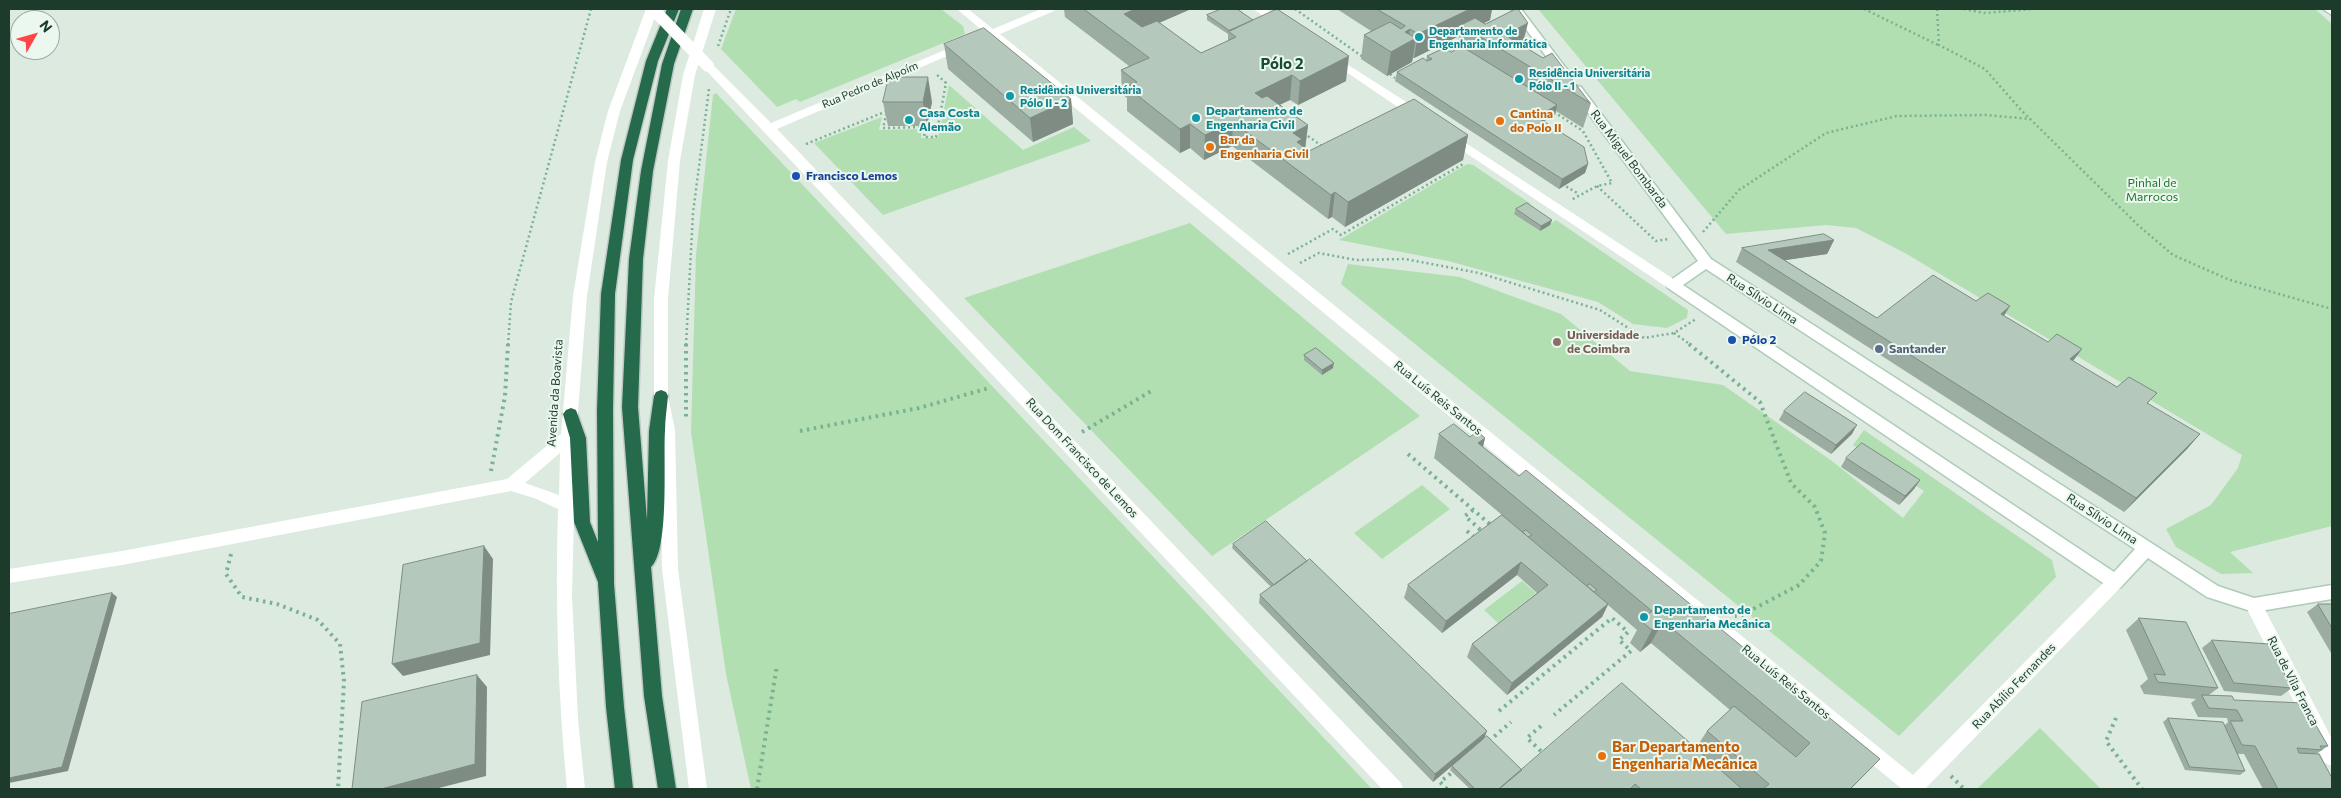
<!DOCTYPE html>
<html>
<head>
<meta charset="utf-8">
<style>
  body { margin:0 }
  #map { position:relative; width:2341px; height:798px; overflow:hidden; background:#dceae0; font-family:Commissioner,sans-serif }
  canvas { display:block }
  .frame { position:absolute; inset:0; border:10px solid #1c3b2b; pointer-events:none }
  .north { position:absolute; left:10px; top:10px; width:50px; height:50px; box-sizing:border-box; background:#ecf7ef; border:1px solid #99aca1; border-radius:50%; rotate:52deg; font-size:14px; font-weight:700; line-height:20px; text-align:center; color:#1c3b2b }
  .north::after { content:''; display:block; margin:auto; width:18px; height:22px; background:#ff4548; clip-path:polygon(50% 0,100% 100%,50% 72%,0 100%) }
</style>
</head>
<body>
<div id="map">
<canvas width="2341" height="798"></canvas>
<div class="frame"></div>
<div class="north">N</div>
</div>
<script>
const context = document.querySelector('canvas').getContext('2d');
context.lineJoin = 'round';
function fillPath(path, color) {
  context.fillStyle = color;
  context.fill(path, 'evenodd');
}
function strokePath(path, color, width, dash) {
  context.strokeStyle = color;
  context.lineWidth = width;
  context.lineCap = dash ? 'butt' : 'round';
  context.setLineDash(dash || []);
  context.stroke(path);
}
function write(font, color, halo, rows, align = 'center') {
  context.font = font + ' Commissioner,sans-serif';
  context.lineWidth = 4;
  context.setLineDash([]);
  context.textBaseline = 'middle';
  context.strokeStyle = halo;
  context.fillStyle = color;
  for (const [text, x, y, turn = 0] of rows) {
    context.save();
    context.translate(x, y);
    context.rotate((+turn || 0) * Math.PI / 180);
    context.textAlign = isNaN(turn) ? turn : align;
    if (halo) context.strokeText(text, 0, 0);
    context.fillText(text, 0, 0);
    context.restore();
  }
}
fillPath(new Path2D(`
  M 736,9 L 941,9 L 963,26 L 965,34 L 800,102 L 796,99 L 777,107 L 721,49 Z
  M 1538,9 L 2315,9 L 2332,24 L 2332,526 L 2230,552 L 2253,573 L 2221,574 L 2176,547 L 2166,529 L 2211,505 L 2238,468 L 2242,455 L 1905,253 L 1856,228 L 1826,225 L 1726,234 Z
  M 949,85 L 1023,150 L 1074,127 L 1091,141 L 883,215 L 814,143 L 882,117 L 879,130 L 922,129 L 921,138 L 938,138 Z
  M 716,93 L 1372,789 L 751,789 L 726,674 L 691,432 L 696,255 L 713,95 Z
  M 1467,164 L 1473,165 L 1531,204 L 1515,214 L 1539,231 L 1556,220 L 1688,310 L 1687,318 L 1667,328 L 1633,324 L 1598,302 L 1448,261 L 1339,240 Z
  M 1190,223 L 1420,416 L 1212,556 L 964,298 Z
  M 1348,264 L 1460,277 L 1561,314 L 1630,371 L 1723,385 L 1832,461 L 1903,518 L 1924,491 L 1853,445 L 1864,430 L 2052,560 L 2056,577 L 1899,736 L 1341,284 Z
  M 1422,485 L 1450,509 L 1382,559 L 1354,533 Z
  M 1522,581 L 1536,593 L 1498,623 L 1484,610 Z
  M 2040,728 L 2101,789 L 1977,789 Z`), '#b1dfb2');
const secondary = new Path2D(`
  M 1511,9 L 1521,9 L 1565,67 L 1567,69 L 1565,71 L 1557,71 Z
  M 2323,9 L 2332,9 L 2332,15 Z
  M 1577,86 L 1581,87 L 1711,259 L 2218,586 L 2254,598 L 2332,585 L 2332,599 L 2254,612 L 2207,597 L 2148,558 L 2121,587 L 2115,589 L 2109,587 L 1668,288 L 1666,285 L 1668,282 L 1698,261 L 1571,90 ZM 1706,269 L 2135,549 L 2114,572 L 1683,285 Z`);
const highway = new Path2D(`
  M 667,9 L 679,9 L 658,61 L 633,160 L 615,294 L 613,410 L 614,584 L 624,707 L 633,789 L 615,789 L 606,707 L 598,582 L 574,522 L 570,438 L 563,414 L 566,410 L 571,408 L 576,410 L 586,438 L 590,522 L 598,542 L 597,410 L 601,294 L 621,160 L 646,61 Z
  M 681,9 L 693,9 L 674,64 L 653,171 L 643,259 L 638,407 L 647,520 L 649,431 L 654,396 L 656,392 L 661,390 L 666,392 L 668,396 C 667,407 665,419 665,431 C 663,458 670,550 651,567 L 662,696 L 676,789 L 658,789 L 644,696 L 622,407 L 629,259 L 641,171 L 662,64 Z`);
strokePath(secondary, '#aecbb9', 3);
strokePath(highway, '#bfc8c4', 3);
strokePath(new Path2D(`
  M 1295,9 L 1363,57
  M 1864,9 L 1938,45
  M 1937,9 L 1939,45 L 1985,69 L 2022,111 L 2139,226 L 2173,255 L 2230,280 L 2332,309
  M 1964,9 L 1984,13 L 2033,9
  M 718,46 L 731,9
  M 1446,52 L 1461,44
  M 1390,74 L 1395,78
  M 1554,112 L 1583,131 L 1612,183 L 1597,186 L 1571,200
  M 1304,133 L 1323,147
  M 806,144 L 887,111 L 883,128 L 926,127 L 924,137 L 936,137 L 946,83 L 935,73
  M 1562,184 L 1579,194
  M 1597,186 L 1656,241 L 1669,239
  M 1703,232 L 1739,190 L 1826,133 L 1897,116 L 1986,115 L 2030,119
  M 1288,254 L 1333,229 L 1341,235 L 1463,164
  M 1300,263 L 1319,253 L 1356,260 L 1405,259 L 1479,273 L 1600,310 L 1644,338 L 1674,333 L 1696,319
  M 1674,333 L 1691,345
  M 508,345 L 511,302 L 591,9
  M 686,345 L 693,213 L 709,89`), '#78b291', 2.5, [2, 3]);
strokePath(new Path2D(`
  M 686,344 L 686,421
  M 1689,344 L 1760,402 L 1791,483 L 1815,507 L 1825,533 L 1821,561 L 1799,585 L 1740,616 L 1735,616
  M 800,431 L 919,408 L 989,388
  M 1082,432 L 1153,390
  M 1408,454 L 1492,526
  M 491,471 L 505,396 L 508,344
  M 1473,510 L 1465,516 L 1484,533
  M 1467,531 L 1475,538
  M 231,554 L 226,574 L 242,597 L 277,604 L 318,620 L 340,644 L 344,681 L 338,789
  M 1499,711 L 1612,618 L 1628,632 L 1619,640 L 1631,651 L 1554,715
  M 2116,718 L 2106,741 L 2142,789
  M 1541,726 L 1527,738 L 1544,754
  M 1489,741 L 1511,722
  M 1951,776 L 1964,789
  M 757,789 L 777,665
  M 1447,789 L 1440,782 L 1455,770`), '#78b291', 4, [2.5, 4.5]);
fillPath(new Path2D(`
  M 646,9 L 658,9 L 620,111 L 607,162 L 587,296 L 576,437 L 572,596 L 578,719 L 585,789 L 567,789 C 558,696 555,603 558,509 L 534,498 L 511,491 L 122,565 L 9,583 L 9,569 L 122,551 L 507,479 L 561,434 L 573,296 L 595,162 L 608,111 ZM 560,453 L 559,495 L 525,483 Z
  M 704,9 L 716,9 L 695,75 L 680,161 L 668,299 L 668,396 L 675,430 L 678,569 L 707,789 L 689,789 L 662,569 L 659,430 L 654,396 L 654,299 L 668,161 L 683,75 Z
  M 957,9 L 968,9 L 993,29 L 1041,9 L 1055,9 L 1054,11 L 1000,34 L 1913,775 L 2109,577 L 2115,575 L 2121,577 L 2123,582 L 2121,587 L 1925,789 L 1902,789 L 990,38 L 981,38 L 979,36 L 984,32 Z
  M 1253,9 L 1266,9 L 1289,25 L 1283,28 L 1279,27 Z
  M 964,42 L 970,45 L 968,47 L 777,129 L 1401,783 L 1403,789 L 1382,789 L 702,66 L 708,63 L 712,64 L 771,123 Z
  M 1331,54 L 1422,112 L 1424,115 L 1422,118 L 1414,118 L 1327,59 L 1325,57 Z
  M 1449,132 L 1678,282 L 1680,285 L 1678,288 L 1668,288 L 1445,139 L 1443,136 L 1445,133 Z
  M 2254,598 L 2260,600 L 2332,739 L 2332,766 L 2325,763 L 2245,605 L 2248,600 Z`), '#fff');
fillPath(secondary, '#fff');
fillPath(highway, '#256a4a');
strokePath(new Path2D(`
  M 653,9 L 708,66`), '#fff', 12);
fillPath(new Path2D(`
  M 1064,9 L 1191,9 L 1159,23 L 1201,53 L 1228,41 L 1228,34 L 1207,20 L 1207,15 L 1346,81 L 1298,105 L 1290,100 L 1279,105 L 1308,125 L 1305,148 L 1309,151 L 1468,135 L 1463,160 L 1345,227 L 1332,217 L 1328,219 L 1232,146 L 1204,160 L 1190,148 L 1180,153 L 1127,111 L 1127,98 L 1122,94 L 1121,70 L 1129,66 L 1065,17 Z
  M 1337,9 L 1492,9 L 1490,20 L 1484,23 L 1523,45 L 1591,103 L 1583,128 L 1556,111 L 1555,115 L 1543,121 L 1588,164 L 1585,173 L 1559,189 L 1395,81 L 1397,72 L 1426,61 L 1427,56 L 1451,52 L 1457,49 L 1459,36 L 1414,58 L 1413,58 L 1412,62 L 1387,76 L 1361,59 L 1364,35 L 1371,31 Z
  M 944,44 L 1071,99 L 1073,124 L 1033,142 L 948,69 Z
  M 883,102 L 932,102 L 927,126 L 888,126 Z
  M 1516,209 L 1552,220 L 1550,225 L 1540,231 L 1514,214 Z
  M 1834,240 L 1827,254 L 1785,260 L 1877,318 L 1976,301 L 2010,306 L 2004,316 L 2048,342 L 2082,349 L 2073,361 L 2117,387 L 2157,393 L 2148,403 L 2188,448 L 2124,512 L 1736,262 L 1742,248 Z
  M 1304,355 L 1333,368 L 1322,375 L 1304,360 Z
  M 1784,411 L 1852,434 L 1831,454 L 1779,420 Z
  M 1439,434 L 1485,438 L 1483,447 L 1519,476 L 1880,759 L 1851,789 L 1470,789 L 1450,770 L 1452,766 L 1433,782 L 1259,603 L 1260,595 L 1271,587 L 1232,548 L 1233,544 L 1484,739 L 1522,770 L 1696,748 L 1707,731 L 1730,710 L 1651,643 L 1640,652 L 1630,643 L 1637,630 L 1608,605 L 1602,617 L 1507,695 L 1467,657 L 1472,644 L 1537,593 L 1517,575 L 1442,633 L 1404,598 L 1408,585 L 1502,515 L 1434,458 Z
  M 1846,458 L 1920,480 L 1914,489 L 1899,505 L 1841,467 Z
  M 2318,604 L 2332,604 L 2332,653 L 2331,653 L 2307,612 Z
  M 2139,618 L 2218,688 L 2209,695 L 2234,700 L 2328,746 L 2316,754 L 2332,789 L 2263,789 L 2244,754 L 2238,754 L 2245,771 L 2240,775 L 2185,770 L 2163,722 L 2168,718 L 2225,725 L 2228,722 L 2227,718 L 2198,717 L 2191,703 L 2196,699 L 2144,694 L 2140,686 L 2148,679 L 2126,630 Z
  M 2212,640 L 2292,688 L 2281,696 L 2224,691 L 2202,648 Z`), '#9baca1');
fillPath(new Path2D(`
  M 1135,9 L 1191,9 L 1124,38 L 1124,14 Z
  M 1470,9 L 1492,9 L 1490,20 L 1470,30 L 1461,25 L 1459,36 L 1414,58 L 1418,34 Z
  M 1528,23 L 1522,47 L 1505,35 Z
  M 1410,29 L 1408,43 L 1416,38 L 1412,62 L 1387,76 L 1391,52 L 1405,32 Z
  M 1349,56 L 1346,81 L 1298,105 L 1300,81 Z
  M 1292,75 L 1290,100 L 1254,117 L 1255,93 Z
  M 928,77 L 932,102 L 927,126 L 923,102 Z
  M 1071,99 L 1073,124 L 1033,142 L 1030,118 Z
  M 1557,105 L 1555,115 L 1534,127 L 1537,117 Z
  M 1233,122 L 1232,146 L 1204,160 L 1205,135 Z
  M 1190,124 L 1190,148 L 1180,153 L 1180,129 Z
  M 1308,125 L 1305,150 L 1291,157 L 1293,133 Z
  M 1468,135 L 1463,160 L 1345,227 L 1348,202 Z
  M 1588,164 L 1585,173 L 1559,189 L 1562,179 Z
  M 1335,192 L 1332,217 L 1328,219 L 1331,195 Z
  M 1552,220 L 1550,225 L 1540,231 L 1541,226 Z
  M 1834,240 L 1827,254 L 1766,263 L 1768,250 Z
  M 2010,306 L 2001,320 L 2001,314 Z
  M 2082,349 L 2072,362 L 2070,359 Z
  M 1334,363 L 1333,368 L 1322,375 L 1322,370 Z
  M 1857,425 L 1852,434 L 1831,454 L 1836,445 Z
  M 2200,434 L 2188,448 L 2124,512 L 2136,498 Z
  M 1485,438 L 1479,462 L 1478,443 Z
  M 1920,480 L 1914,489 L 1899,505 L 1905,496 Z
  M 484,546 L 493,559 L 490,655 L 403,676 L 392,664 Z
  M 1521,562 L 1517,575 L 1442,633 L 1446,621 Z
  M 112,593 L 117,597 L 68,771 L 9,783 L 9,778 Z
  M 1608,604 L 1602,617 L 1507,695 L 1512,683 Z
  M 1663,621 L 1651,643 L 1640,652 L 1652,630 Z
  M 477,675 L 487,687 L 486,776 L 435,789 L 381,789 Z
  M 1487,731 L 1484,739 L 1433,782 L 1435,774 Z`), '#7e8c83');
const building = new Path2D(`
  M 1084,9 L 1135,9 L 1124,14 L 1142,27 L 1157,21 L 1201,53 L 1236,37 L 1228,31 L 1277,9 L 1349,56 L 1300,81 L 1292,75 L 1255,93 L 1262,98 L 1267,96 L 1308,125 L 1293,133 L 1302,139 L 1297,142 L 1309,151 L 1414,99 L 1468,135 L 1348,202 L 1335,192 L 1331,195 L 1233,122 L 1205,135 L 1190,124 L 1180,129 L 1127,87 L 1137,82 L 1121,70 L 1149,58 Z
  M 1221,9 L 1237,9 L 1253,20 L 1230,31 L 1207,15 Z
  M 1377,9 L 1470,9 L 1418,34 L 1410,29 L 1405,32 L 1416,38 L 1391,52 L 1364,35 L 1390,22 L 1401,29 L 1405,26 Z
  M 1516,9 L 1518,9 L 1528,23 L 1505,35 L 1543,58 L 1552,53 L 1590,103 L 1461,25 L 1475,18 L 1485,24 Z
  M 984,28 L 1071,99 L 1030,118 L 944,44 Z
  M 1461,46 L 1557,105 L 1537,117 L 1584,147 L 1588,164 L 1562,179 L 1397,72 L 1423,58 L 1427,61 L 1432,59 L 1427,56 L 1444,48 L 1451,52 Z
  M 889,77 L 928,77 L 923,102 L 883,102 Z
  M 1527,203 L 1552,220 L 1541,226 L 1516,209 Z
  M 1824,234 L 1834,240 L 1768,250 L 1877,318 L 1933,275 L 1976,301 L 1988,293 L 2010,306 L 2001,314 L 2048,342 L 2057,334 L 2082,349 L 2070,359 L 2117,387 L 2129,377 L 2157,393 L 2147,403 L 2200,434 L 2136,498 L 1742,248 Z
  M 1316,348 L 1334,363 L 1322,370 L 1304,355 Z
  M 1805,392 L 1857,425 L 1836,445 L 1784,411 Z
  M 1454,424 L 1470,437 L 1477,431 L 1485,438 L 1478,443 L 1519,476 L 1526,470 L 1880,759 L 1850,789 L 1763,789 L 1769,784 L 1707,731 L 1734,706 L 1796,757 L 1810,743 L 1663,621 L 1652,630 L 1641,621 L 1652,611 L 1439,434 Z
  M 1862,443 L 1920,480 L 1905,496 L 1846,458 Z
  M 1502,515 L 1608,604 L 1512,683 L 1472,644 L 1548,585 L 1521,562 L 1446,621 L 1408,585 Z
  M 1266,521 L 1307,561 L 1274,585 L 1233,544 Z
  M 1526,530 L 1532,535 L 1528,537 L 1523,532 Z
  M 484,546 L 480,643 L 392,664 L 403,565 Z
  M 1310,559 L 1487,731 L 1435,774 L 1260,595 Z
  M 1590,584 L 1597,590 L 1594,592 L 1587,586 Z
  M 112,593 L 62,767 L 9,778 L 9,614 Z
  M 2318,604 L 2332,604 L 2332,628 Z
  M 2139,618 L 2186,622 L 2218,688 L 2158,682 L 2154,674 L 2165,675 Z
  M 2212,640 L 2269,644 L 2292,688 L 2234,683 Z
  M 477,675 L 475,764 L 381,789 L 352,789 L 362,702 Z
  M 1622,683 L 1742,789 L 1641,789 L 1635,784 L 1630,789 L 1499,789 Z
  M 2202,695 L 2232,696 L 2234,700 L 2303,703 L 2328,746 L 2320,746 L 2322,750 L 2297,748 L 2299,753 L 2319,754 L 2332,778 L 2332,789 L 2278,789 L 2255,746 L 2242,745 L 2230,721 L 2243,721 L 2237,710 L 2209,708 Z
  M 2168,718 L 2223,722 L 2245,771 L 2190,767 Z
  M 1487,736 L 1522,770 L 1499,789 L 1475,789 L 1452,766 Z`);
fillPath(building, '#b4c8bb');
strokePath(building, '#7e8c83', 1);
for (const [x, y, r, color] of [
  [1419,37,5,"#0f9aa8"],
  [1519,79,5,"#0f9aa8"],
  [1010,96,5,"#0f9aa8"],
  [1196,118,5,"#0f9aa8"],
  [909,120,5,"#0f9aa8"],
  [1500,121,5,"#e8710a"],
  [1210,147,5,"#e8710a"],
  [796,176,5,"#1a4fb4"],
  [1732,340,5,"#1a4fb4"],
  [1557,342,5,"#8d6e63"],
  [1879,349,5,"#5c6f8a"],
  [1644,617,5,"#0f9aa8"],
  [1602,756,5,"#e8710a"]
]) {
  const dot = new Path2D();
  dot.arc(x, y, r, 0, 2 * Math.PI);
  context.fillStyle = color;
  context.fill(dot);
  strokePath(dot, '#ecf7ef', 2);
}
write('bold 11px', '#0d838f', '#ecf7ef', [
  ["Departamento de",1429,31],
  ["Engenharia Informática",1429,44],
  ["Residência Universitária",1529,73],
  ["Pólo II - 1",1529,86],
  ["Residência Universitária",1020,90],
  ["Pólo II - 2",1020,103]
], 'left');
write('11px', '#1c3b2b', '#ecf7ef', [
  ["Rua Pedro de Alpoím",870,85,-23]
]);
write('bold 12px', '#0d838f', '#ecf7ef', [
  ["Departamento de",1206,111],
  ["Engenharia Civil",1206,125],
  ["Casa Costa",919,113],
  ["Alemão",919,127],
  ["Departamento de",1654,610],
  ["Engenharia Mecânica",1654,624]
], 'left');
write('bold 12px', '#c56008', '#ecf7ef', [
  ["Cantina",1510,114],
  ["do Polo II",1510,128],
  ["Bar da",1220,140],
  ["Engenharia Civil",1220,154]
], 'left');
write('12px', '#1c3b2b', '#ecf7ef', [
  ["Rua Miguel Bombarda",1629,159,53],
  ["Rua Sílvio Lima",1762,299,33],
  ["Avenida da Boavista",555,393,-86],
  ["Rua Luís Reis Santos",1438,398,39],
  ["Rua Dom Francisco de Lemos",1082,458,47],
  ["Rua Sílvio Lima",2102,519,33],
  ["Rua de Vila Franca",2293,681,63],
  ["Rua Luís Reis Santos",1786,682,39],
  ["Rua Abílio Fernandes",2014,686,-46]
]);
write('bold 12px', '#164399', '#ecf7ef', [
  ["Francisco Lemos",806,176],
  ["Pólo 2",1742,340]
], 'left');
write('12px', '#22762d', '#ecf7ef', [
  ["Pinhal de",2152,183],
  ["Marrocos",2152,197]
]);
write('bold 12px', '#785e54', '#ecf7ef', [
  ["Universidade",1567,335],
  ["de Coimbra",1567,349]
], 'left');
write('bold 12px', '#4e5e75', '#ecf7ef', [
  ["Santander",1889,349]
], 'left');
write('bold 15px', '#174e32', '#ecf7ef', [
  ["Pólo 2",1282,64]
]);
write('bold 15px', '#c56008', '#ecf7ef', [
  ["Bar Departamento",1612,747],
  ["Engenharia Mecânica",1612,764]
], 'left');
</script>
</body>
</html>
